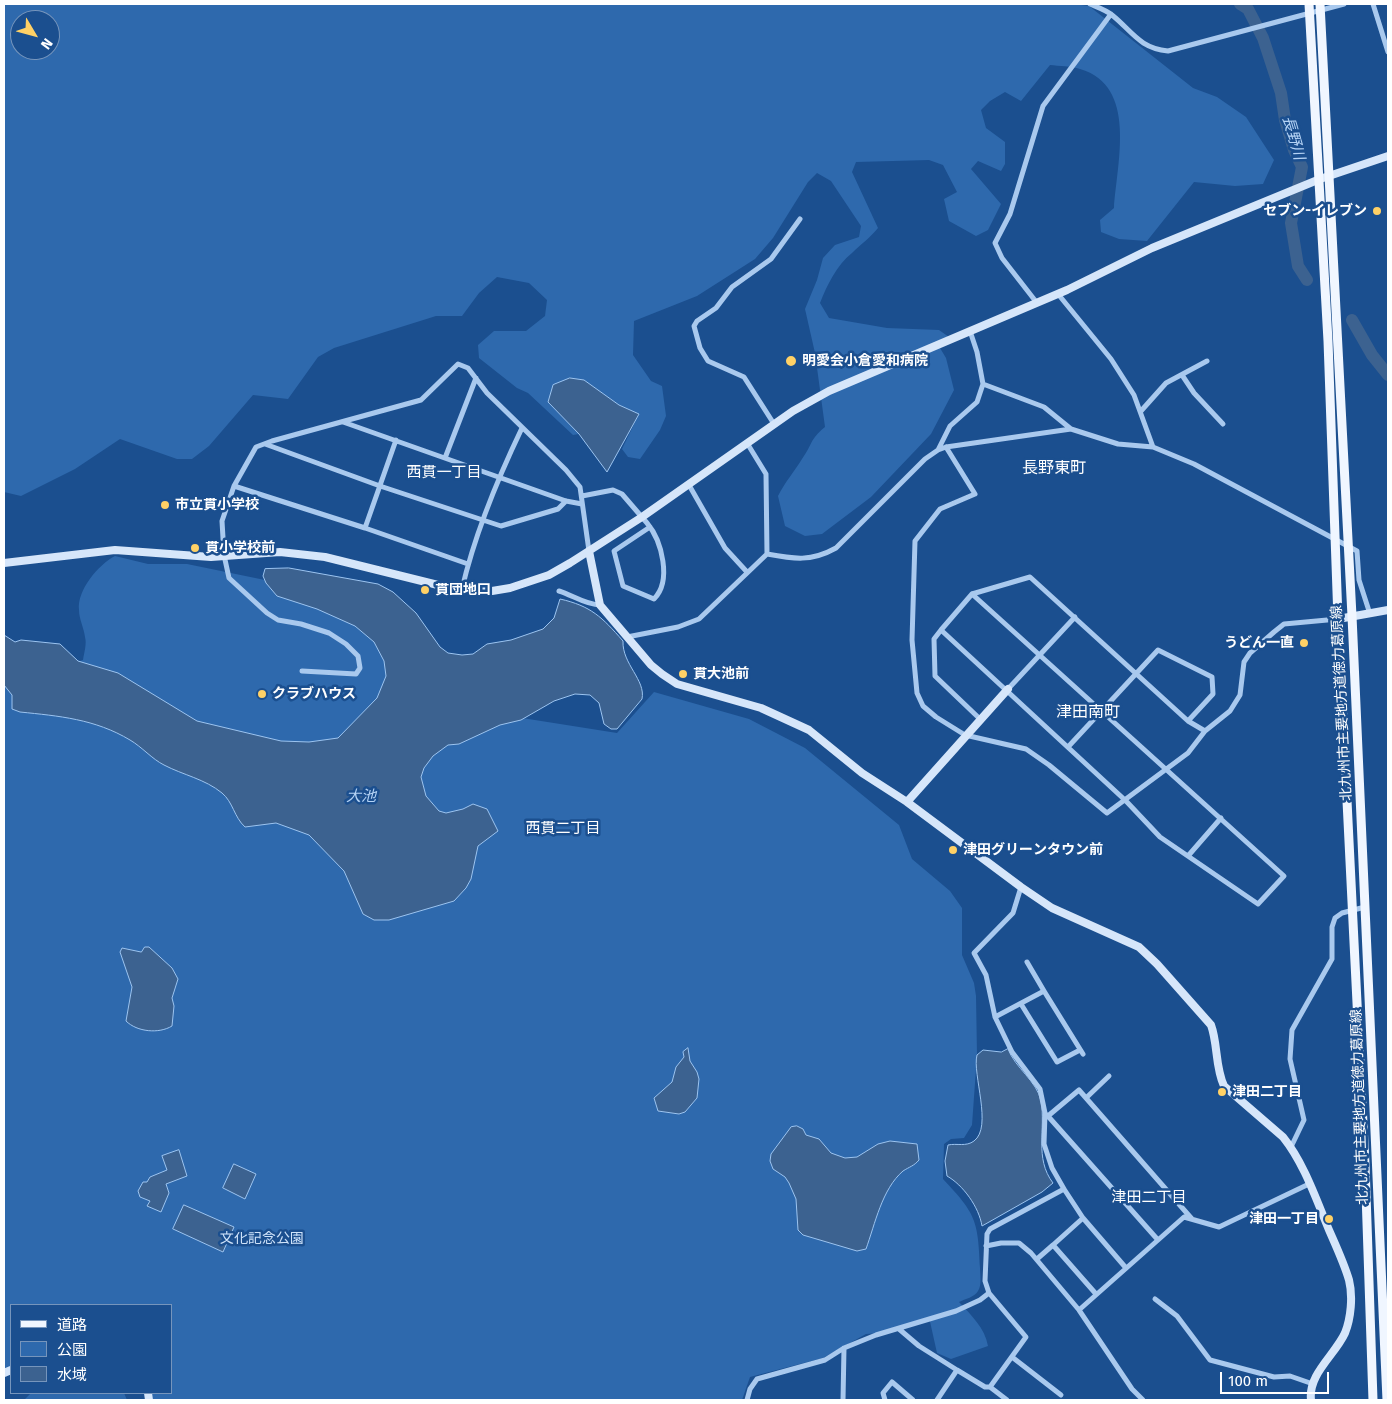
<!DOCTYPE html>
<html>
<head>
<meta charset="utf-8">
<style>
  body { margin:0 }
  #map { position:relative; width:1392px; height:1404px; overflow:hidden; background:#1b4f8f; font-family:"Fira Sans","Noto Sans JP",sans-serif }
  canvas { display:block }
  .frame { position:absolute; inset:0; border:5px solid #fff; pointer-events:none }
  .legend { position:absolute; left:10px; top:1304px; width:162px; height:90px; box-sizing:border-box; background:#1b4f8f; border:1px solid #7695bc; margin:0; padding:6px 9px; list-style:none; font-size:15px; color:#fff }
  .legend li { display:flex; align-items:center; gap:10px; height:25px }
  .legend b { width:25px; border:1px solid #7695bc }
  .north { position:absolute; left:10px; top:10px; width:50px; height:50px; box-sizing:border-box; background:#1b4f8f; border:1px solid #7695bc; border-radius:50%; rotate:127deg; font-size:14px; font-weight:700; line-height:20px; text-align:center; color:#fff }
  .north::after { content:''; display:block; margin:auto; width:18px; height:22px; background:#ffd166; clip-path:polygon(50% 0,100% 100%,50% 72%,0 100%) }
  .scale { position:absolute; left:1220px; top:1372px; width:109px; height:22px; box-sizing:border-box; border:2px solid #fff; border-top:0; padding-left:6px; font-size:15px; line-height:18px; white-space:nowrap; color:#fff; -webkit-text-stroke:4px #1b4f8f; paint-order:stroke }
</style>
</head>
<body>
<div id="map">
<canvas width="1392" height="1404"></canvas>
<div class="frame"></div>
<ul class="legend">
<li><b style="height:6px;background:#f0f6ff"></b>道路</li>
<li><b style="height:14px;background:#2e69ad"></b>公園</li>
<li><b style="height:14px;background:#3c6290"></b>水域</li>
</ul>
<div class="north">N</div>
<div class="scale">100 m</div>
</div>
<script>
const context = document.querySelector('canvas').getContext('2d');
context.lineJoin = 'round';
function fillPath(path, color) {
  context.fillStyle = color;
  context.fill(path, 'evenodd');
}
function strokePath(path, color, width, dash) {
  context.strokeStyle = color;
  context.lineWidth = width;
  context.lineCap = dash ? 'butt' : 'round';
  context.setLineDash(dash || []);
  context.stroke(path);
}
function write(font, color, halo, rows, align = 'center') {
  context.font = font + ' "Fira Sans","Noto Sans JP",sans-serif';
  context.lineWidth = 5;
  context.setLineDash([]);
  context.textBaseline = 'middle';
  context.strokeStyle = halo;
  context.fillStyle = color;
  for (const [text, x, y, turn = 0] of rows) {
    context.save();
    context.translate(x, y);
    context.rotate((+turn || 0) * Math.PI / 180);
    context.textAlign = isNaN(turn) ? turn : align;
    if (halo) context.strokeText(text, 0, 0);
    context.fillText(text, 0, 0);
    context.restore();
  }
}
fillPath(new Path2D(`
  M 4,4 L 1074,4 L 1089,6 L 1193,88 L 1217,97 L 1246,117 L 1274,160 L 1263,184 L 1235,186 L 1194,182 L 1147,241 L 1119,239 L 1101,232 L 1100,220 L 1114,208 C 1117,163 1138,86 1080,69 C 1071,66 1059,66 1050,65 L 1021,101 L 1005,92 L 990,101 L 981,110 L 986,128 L 1005,142 L 1005,164 L 1001,171 L 978,161 L 971,169 L 1001,204 L 988,230 L 976,236 L 949,221 L 944,199 L 957,192 L 943,165 L 929,160 L 856,162 L 852,172 L 878,228 C 870,238 861,244 852,253 C 837,265 827,285 820,303 L 829,318 L 887,328 L 939,330 L 949,337 L 940,348 L 946,358 L 954,390 L 931,434 L 871,497 L 822,534 L 805,536 L 785,526 L 778,496 C 785,482 794,472 802,459 C 813,444 809,440 825,427 L 815,353 L 805,309 L 817,280 L 823,258 L 835,245 L 859,237 L 861,226 L 831,181 L 817,173 L 808,182 L 773,238 L 755,259 L 697,296 L 634,321 L 633,355 L 651,381 L 662,386 L 666,416 L 660,430 L 640,459 L 628,457 L 622,449 L 639,414 L 619,405 L 584,380 L 548,402 L 579,434 L 573,435 L 528,393 L 517,388 L 479,358 L 478,345 L 494,331 L 526,331 L 545,316 L 547,300 L 529,283 L 497,277 L 479,293 L 462,316 L 436,316 L 334,348 L 318,357 L 288,399 L 253,395 L 209,446 L 192,459 L 177,459 L 120,439 L 75,469 L 21,496 L 4,492 ZM 20,20 L 50,20 L 50,50 L 20,50 Z
  M 115,556 L 148,564 L 187,564 L 299,587 L 369,624 L 421,702 L 617,733 L 654,692 L 749,719 L 805,748 L 899,825 L 912,859 L 950,891 L 962,908 L 962,955 L 974,983 L 976,996 L 977,1055 L 972,1125 L 964,1138 L 951,1139 L 944,1144 L 943,1179 C 976,1214 978,1220 980,1268 C 980,1274 982,1285 978,1291 C 975,1297 965,1299 959,1302 C 971,1315 985,1328 988,1346 L 951,1359 L 937,1353 L 929,1317 L 880,1333 L 866,1334 L 823,1358 L 750,1377 L 742,1400 L 149,1400 L 148,1393 L 171,1393 L 171,1305 L 11,1305 L 11,1370 L 4,1373 L 4,655 L 71,664 L 83,660 C 84,653 87,644 85,637 C 84,628 79,619 79,610 C 77,590 98,565 115,556 Z
  M 31,1393 L 124,1393 L 127,1400 L 24,1400 Z`), '#2e69ad');
const water = new Path2D(`
  M 570,378 L 584,380 L 619,405 L 639,414 L 607,472 L 579,434 L 548,402 L 553,385 Z
  M 289,568 L 378,584 L 393,592 L 416,613 L 440,647 L 448,653 L 462,655 L 473,654 L 487,644 L 511,640 L 543,629 L 554,618 L 560,599 C 591,606 602,617 623,641 C 622,664 646,680 642,699 L 617,729 L 611,729 L 604,724 L 599,703 L 590,695 L 575,694 L 554,701 L 521,720 L 500,725 L 459,744 L 448,745 L 433,756 L 424,768 L 421,777 L 426,796 L 439,811 L 446,813 L 463,809 L 473,804 L 487,809 L 498,831 L 478,846 L 471,879 L 466,888 L 454,901 L 389,920 L 374,920 L 363,914 L 344,871 L 309,835 L 276,823 L 245,827 C 234,817 233,802 222,793 C 205,779 183,775 164,765 C 152,759 142,747 130,740 C 95,719 59,716 20,712 L 12,709 L 12,695 L 4,685 L 4,635 L 15,642 L 21,640 L 60,644 L 78,661 L 118,673 L 197,721 L 281,741 L 309,742 L 338,738 L 377,698 L 386,676 L 384,661 L 374,642 L 355,626 L 317,609 L 277,596 L 266,583 L 263,576 L 265,569 Z
  M 145,947 L 149,947 L 172,968 L 178,979 L 172,998 L 174,1006 L 172,1026 C 159,1034 137,1032 126,1021 L 132,987 L 120,952 L 122,948 L 141,952 Z
  M 688,1048 L 690,1061 L 697,1072 L 699,1079 L 697,1098 L 685,1112 L 679,1114 L 658,1111 L 654,1098 L 672,1082 L 676,1067 L 684,1057 L 683,1052 Z
  M 1008,1049 C 1015,1068 1037,1081 1041,1101 C 1046,1129 1034,1158 1053,1183 L 1042,1192 L 982,1226 C 979,1207 963,1185 947,1176 L 945,1161 L 948,1145 C 957,1143 966,1147 974,1141 C 993,1127 972,1074 977,1055 L 983,1050 L 1001,1052 Z
  M 797,1126 L 803,1129 L 806,1135 L 819,1139 L 831,1153 L 845,1158 L 857,1157 L 878,1144 L 890,1141 L 917,1144 L 919,1160 C 914,1166 909,1167 903,1171 C 882,1189 875,1224 866,1249 L 857,1251 L 803,1235 L 798,1230 L 796,1199 L 789,1183 L 785,1177 L 773,1169 L 770,1161 L 771,1154 L 791,1127 Z
  M 179,1150 L 187,1176 L 166,1184 L 169,1193 L 161,1212 L 147,1206 L 150,1201 L 140,1197 L 138,1191 L 143,1182 L 147,1182 L 150,1177 L 167,1170 L 162,1156 Z
  M 234,1164 L 256,1174 L 245,1199 L 223,1188 Z
  M 184,1205 L 234,1227 L 223,1252 L 173,1229 Z`);
fillPath(water, '#3c6290');
strokePath(water, '#9cc4f0', 1);
strokePath(new Path2D(`
  M 1240,4 L 1248,9 L 1263,38 L 1281,93 L 1285,120 L 1294,150 L 1302,167 L 1291,223 L 1298,266 L 1307,280
  M 1352,320 L 1372,355 L 1388,375`), '#3c6290', 12);
strokePath(new Path2D(`
  M 1090,4 C 1097,7 1106,10 1112,15 C 1132,31 1139,48 1168,51 L 1344,4
  M 1373,4 L 1388,52
  M 1058,294 L 1111,359 L 1134,395 L 1153,447
  M 1037,303 L 1002,258 L 995,243 L 1010,214 L 1043,106 L 1111,14
  M 1182,375 L 1194,393 L 1223,424
  M 983,384 L 1044,407 L 1071,429
  M 1141,411 L 1166,383 L 1207,361
  M 343,422 L 566,501 L 582,504
  M 774,424 L 744,377 L 708,361 L 700,348 L 694,326 L 697,321 L 716,308 L 732,287 L 771,259 L 800,219
  M 265,444 L 380,486 L 501,526 L 558,509 L 566,501
  M 946,447 L 975,494 L 940,509 L 915,541 L 912,640 L 917,693 L 923,706 L 936,717 L 965,735 L 1026,749 L 1049,765 L 1107,813 L 1188,753 L 1205,731 L 1230,711 L 1240,695 L 1244,662 L 1250,653 L 1274,632 L 1284,624 L 1338,619
  M 938,450 L 950,426 L 977,402 L 983,384 L 977,352 L 970,331
  M 445,458 L 476,378
  M 689,485 L 725,548 L 747,572
  M 234,486 L 365,528 L 468,564
  M 582,496 L 613,490 L 622,494 L 647,523 C 662,541 672,581 654,599 L 623,586 L 614,551 L 650,527
  M 365,528 L 396,440
  M 767,554 C 794,559 811,562 836,548 L 925,459 L 938,450 L 946,447 L 1071,429 L 1118,444 L 1153,447 L 1194,464 L 1357,551 L 1359,580 L 1370,614
  M 462,589 C 475,533 497,480 522,428
  M 559,591 C 572,595 586,605 600,605
  M 972,594 L 1284,876 L 1258,904 L 1160,837 L 1126,801 L 941,630 L 972,594 L 1030,577 L 1188,721 L 1205,731
  M 941,630 L 934,639 L 935,676 L 980,719
  M 627,637 L 678,627 L 699,619 L 767,554 L 766,474 L 747,443
  M 302,671 L 356,674 L 360,668 L 358,656 L 346,644 L 329,633 L 301,624 L 278,620 L 267,613 L 229,578 L 224,555 L 222,521 L 234,486 L 256,447 L 272,441 L 421,400 L 458,364 L 468,368 L 487,393 L 566,470 L 580,487 L 589,551
  M 1008,689 L 1075,617
  M 1068,747 L 1158,650 L 1212,677 L 1213,694 L 1188,721
  M 1188,856 L 1221,818
  M 1027,962 L 1044,991
  M 1021,1004 L 1057,1062 L 1080,1050
  M 995,1017 L 1044,991 L 1083,1054
  M 1086,1098 L 1109,1076
  M 1047,1115 L 1158,1240
  M 1048,1116 L 1079,1090 L 1192,1219
  M 1291,1147 L 1304,1120 L 1290,1059 L 1292,1030 L 1332,959 L 1332,927 L 1335,918 L 1342,913 L 1365,907
  M 1064,1189 L 1083,1218
  M 986,1246 L 1001,1243 L 1019,1243 L 1031,1253 L 1079,1310 L 1132,1389 L 1143,1400
  M 1037,1259 L 1053,1245
  M 1096,1294 L 1053,1245 L 1083,1218 L 1126,1268
  M 1155,1299 L 1177,1316 L 1210,1360 L 1274,1377 L 1290,1376 L 1313,1384
  M 1079,1310 L 1184,1217 L 1219,1227 L 1309,1184
  M 899,1329 L 919,1346 L 957,1370
  M 1012,1357 L 1061,1395
  M 747,1400 L 750,1389 L 757,1379 L 825,1360 L 844,1348 L 876,1335 L 956,1311 L 980,1300 L 989,1293
  M 843,1400 L 844,1348
  M 885,1400 L 883,1393 L 892,1382 L 913,1400
  M 937,1400 L 957,1370 L 985,1387 L 990,1387
  M 1007,1400 L 990,1387 L 1026,1337 L 989,1293 L 985,1281 L 987,1234 L 990,1229 L 1064,1189 L 1052,1168 L 1044,1144 L 1045,1113 L 1040,1089 L 1012,1052 L 995,1017 L 986,975 L 974,953 L 1013,913 L 1021,887`), '#a9c9ee', 5);
strokePath(new Path2D(`
  M 589,551 L 600,605 L 651,665 L 662,674 L 677,684 L 761,708 L 809,730 L 862,773 L 907,802 L 1021,887 L 1052,908 L 1139,947 L 1157,964 L 1211,1025 C 1218,1044 1215,1067 1224,1086 L 1283,1137 C 1304,1163 1316,1199 1329,1230 C 1336,1246 1344,1263 1349,1280 C 1353,1296 1351,1318 1345,1333 C 1335,1355 1308,1374 1311,1400
  M 4,563 L 115,550 L 211,557 L 280,552 L 325,557 L 442,586 L 492,591 L 510,588 L 549,575 L 570,563 L 642,517 L 793,411 L 829,391 L 1067,290 L 1152,248 L 1320,179 L 1388,156
  M 1338,619 L 1388,610
  M 907,802 L 1008,689
  M 4,1373 L 11,1370
  M 148,1393 L 149,1400`), '#d6e6fa', 8);
strokePath(new Path2D(`
  M 1309,4 L 1328,341 L 1338,619 L 1365,1164 L 1373,1400
  M 1320,4 L 1352,616 L 1387,1400`), '#f0f6ff', 9);
for (const [x, y, r, color] of [
  [1377,211,5,"#ffd166"],
  [791,361,6,"#ffd166"],
  [165,505,5,"#ffd166"],
  [195,548,5,"#ffd166"],
  [425,590,5,"#ffd166"],
  [1304,643,5,"#ffd166"],
  [683,674,5,"#ffd166"],
  [262,694,5,"#ffd166"],
  [953,850,5,"#ffd166"],
  [1222,1092,5,"#ffd166"],
  [1329,1219,5,"#ffd166"]
]) {
  const dot = new Path2D();
  dot.arc(x, y, r, 0, 2 * Math.PI);
  context.fillStyle = color;
  context.fill(dot);
  strokePath(dot, '#1b4f8f', 2);
}
write('bold 14px', '#fff', '#1b4f8f', [
  ["セブン-イレブン",1367,211,"right"],
  ["明愛会小倉愛和病院",802,361],
  ["市立貫小学校",175,505],
  ["貫小学校前",205,548],
  ["貫団地口",435,590],
  ["うどん一直",1294,643,"right"],
  ["貫大池前",693,674],
  ["クラブハウス",272,694],
  ["津田グリーンタウン前",963,850],
  ["津田二丁目",1232,1092],
  ["津田一丁目",1319,1219,"right"]
], 'left');
write('14px', '#fff', '#1b4f8f', [
  ["北九州市主要地方道徳力葛原線",1342,703,-93],
  ["北九州市主要地方道徳力葛原線",1360,1107,-92]
]);
write('14px', '#cfe3fa', '#1b4f8f', [
  ["文化記念公園",262,1239]
]);
write('italic 15px', '#b5d3f5', '#1b4f8f', [
  ["長野川",1293,138,74],
  ["大池",361,797]
]);
write('15px', '#fff', '#1b4f8f', [
  ["西貫一丁目",444,473],
  ["西貫二丁目",563,829],
  ["津田二丁目",1149,1198]
]);
write('16px', '#fff', '#1b4f8f', [
  ["長野東町",1054,469],
  ["津田南町",1088,713]
]);
</script>
</body>
</html>
